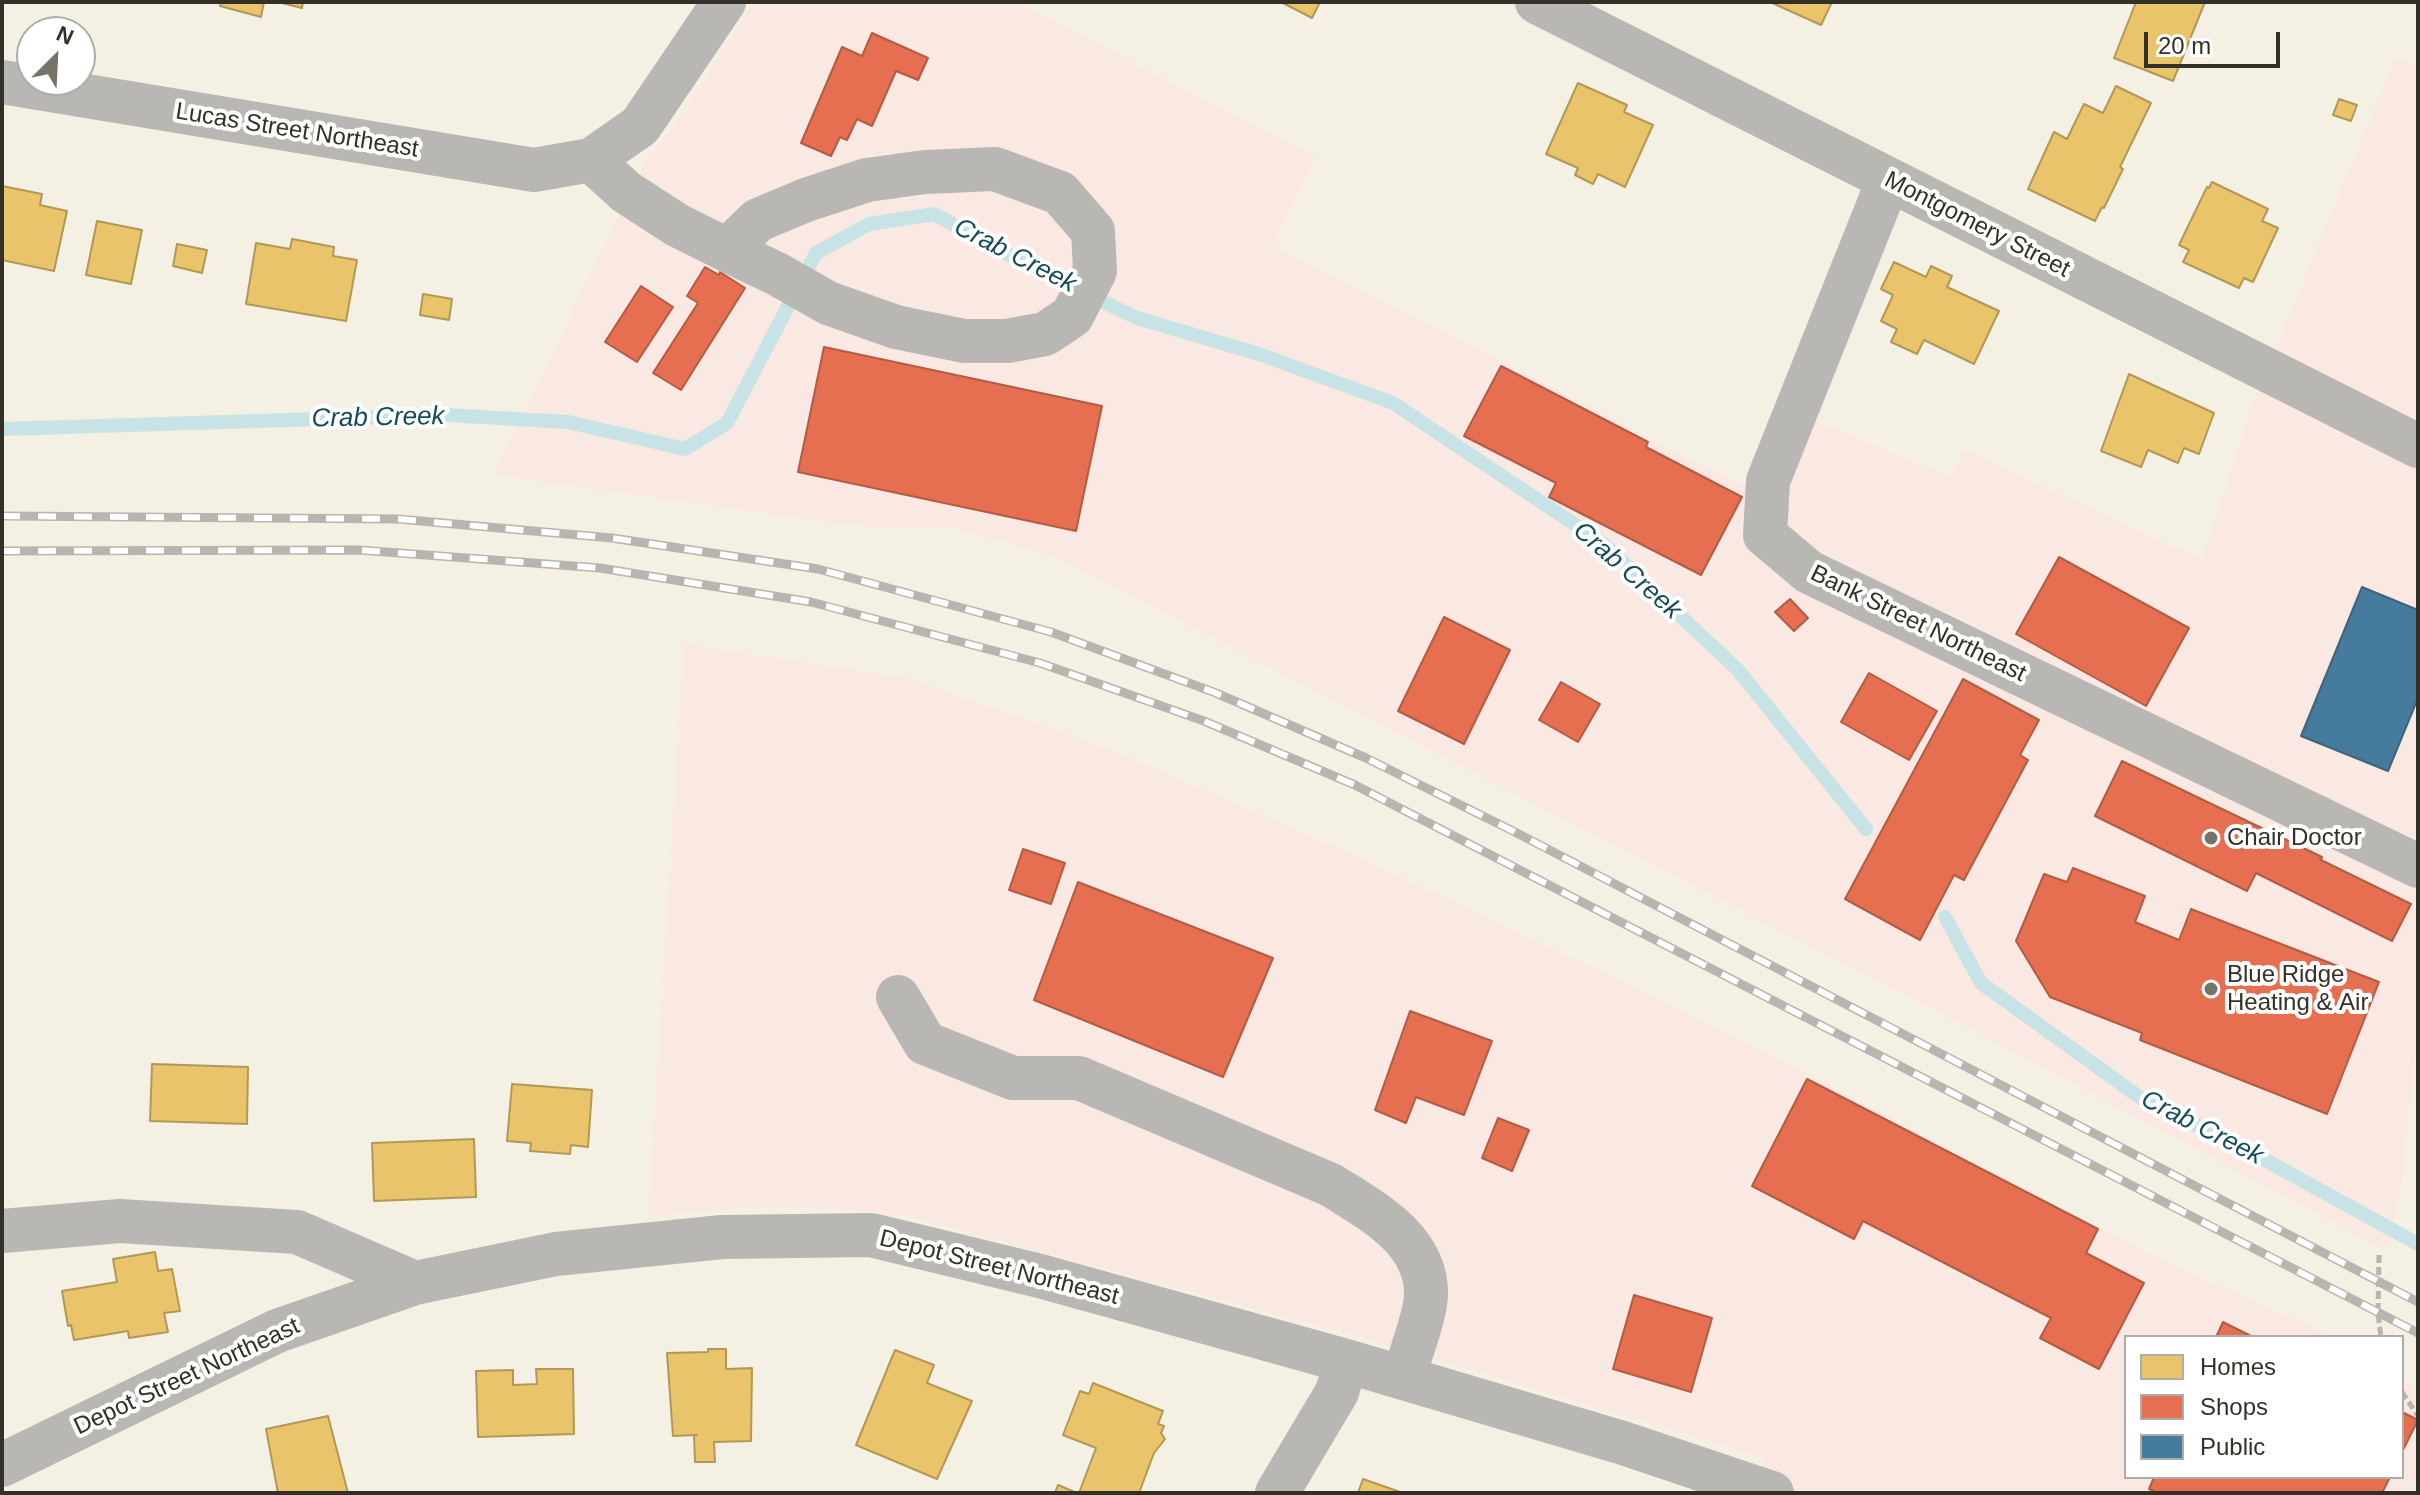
<!DOCTYPE html>
<html>
<head>
<meta charset="utf-8">
<style>
  body { margin:0 }
  #map { position:relative; width:2420px; height:1495px; overflow:hidden; background:#f5f0e4; font-family:Arial,sans-serif }
  canvas { display:block }
  .frame { position:absolute; inset:0; border:4px solid #333027; pointer-events:none }
  .legend { position:absolute; left:2124px; top:1335px; width:280px; height:144px; box-sizing:border-box; background:#fff; border:2px solid #adaca9; margin:0; padding:10px 14px; list-style:none; font-size:24px; color:#333027 }
  .legend li { display:flex; align-items:center; gap:16px; height:40px }
  .legend b { width:40px; border:2px solid #adaca9 }
  .north { position:absolute; left:16px; top:16px; width:80px; height:80px; box-sizing:border-box; background:#fff; border:2px solid #adaca9; border-radius:50%; rotate:24deg; font-size:22px; font-weight:700; line-height:32px; text-align:center; color:#333027 }
  .north::after { content:''; display:block; margin:auto; width:28px; height:36px; background:#777369; clip-path:polygon(50% 0,100% 100%,50% 72%,0 100%) }
  .scale { position:absolute; left:2144px; top:32px; width:136px; height:36px; box-sizing:border-box; border:4px solid #333027; border-top:0; padding-left:10px; font-size:24px; line-height:28px; white-space:nowrap; color:#333027; -webkit-text-stroke:6px #fff; paint-order:stroke }
</style>
</head>
<body>
<div id="map">
<canvas width="2420" height="1495"></canvas>
<div class="frame"></div>
<ul class="legend">
<li><b style="height:22px;background:#e9c46a"></b>Homes</li>
<li><b style="height:22px;background:#e76f51"></b>Shops</li>
<li><b style="height:22px;background:#457b9d"></b>Public</li>
</ul>
<div class="north">N</div>
<div class="scale">20 m</div>
</div>
<script>
const context = document.querySelector('canvas').getContext('2d');
context.lineJoin = 'round';
function fillPath(path, color) {
  context.fillStyle = color;
  context.fill(path, 'evenodd');
}
function strokePath(path, color, width, dash) {
  context.strokeStyle = color;
  context.lineWidth = width;
  context.lineCap = dash ? 'butt' : 'round';
  context.setLineDash(dash || []);
  context.stroke(path);
}
function write(font, color, halo, rows, align = 'center') {
  context.font = font + ' Arial,sans-serif';
  context.lineWidth = 8;
  context.setLineDash([]);
  context.textBaseline = 'middle';
  context.strokeStyle = halo;
  context.fillStyle = color;
  for (const [text, x, y, turn = 0] of rows) {
    context.save();
    context.translate(x, y);
    context.rotate((+turn || 0) * Math.PI / 180);
    context.textAlign = isNaN(turn) ? turn : align;
    if (halo) context.strokeText(text, 0, 0);
    context.fillText(text, 0, 0);
    context.restore();
  }
}
fillPath(new Path2D(`
  M 754,2 L 1017,2 L 1316,158 L 1272,247 L 1498,359 L 1778,505 L 1809,418 L 1951,477 L 1963,449 L 2202,560 L 2251,408 L 2395,58 L 2418,67 L 2418,1025 L 2402,1180 L 2389,1252 L 1961,1024 L 1056,557 L 955,528 L 873,528 L 493,475 L 644,163 L 675,125 Z
  M 684,644 L 910,679 L 1114,751 L 1349,853 L 1558,951 L 1798,1069 L 2160,1260 L 2335,1337 L 2126,1337 L 2126,1477 L 2402,1477 L 2402,1377 L 2409,1384 L 2418,1407 L 2418,1493 L 1752,1493 L 1765,1458 L 1364,1338 L 907,1216 L 851,1210 L 790,1207 L 724,1209 L 648,1217 Z`), '#fae9e2');
const homes = new Path2D(`
  M 221,2 L 264,2 L 261,17 L 220,6 Z
  M 278,2 L 303,2 L 302,8 Z
  M 1281,2 L 1320,2 L 1312,18 Z
  M 1770,2 L 1832,2 L 1821,25 Z
  M 2136,2 L 2205,2 L 2173,81 L 2114,58 Z
  M 1578,83 L 1627,105 L 1624,112 L 1653,125 L 1625,187 L 1598,174 L 1593,184 L 1575,175 L 1578,168 L 1546,154 Z
  M 2116,86 L 2151,103 L 2120,167 L 2123,169 L 2104,208 L 2102,207 L 2095,221 L 2028,189 L 2054,132 L 2067,139 L 2084,104 L 2103,113 Z
  M 2339,99 L 2357,105 L 2351,121 L 2333,115 Z
  M 2212,182 L 2268,209 L 2262,221 L 2278,228 L 2253,282 L 2244,278 L 2239,288 L 2183,262 L 2189,250 L 2179,245 L 2207,187 L 2209,188 Z
  M 2,186 L 42,194 L 40,205 L 67,211 L 54,271 L 2,260 Z
  M 97,221 L 142,230 L 131,284 L 86,275 Z
  M 292,239 L 334,247 L 333,256 L 357,260 L 346,321 L 246,304 L 256,243 L 290,249 Z
  M 177,244 L 207,250 L 202,273 L 173,266 Z
  M 1894,262 L 1926,277 L 1931,266 L 1952,276 L 1947,287 L 1999,311 L 1974,364 L 1924,340 L 1917,354 L 1891,342 L 1897,329 L 1881,321 L 1893,295 L 1881,289 Z
  M 423,294 L 452,299 L 449,320 L 420,315 Z
  M 2129,374 L 2214,413 L 2199,454 L 2184,448 L 2178,463 L 2148,450 L 2141,467 L 2101,451 Z
  M 152,1064 L 248,1067 L 247,1124 L 150,1121 Z
  M 512,1084 L 592,1090 L 588,1147 L 571,1145 L 570,1154 L 530,1151 L 531,1143 L 507,1141 Z
  M 474,1139 L 476,1197 L 374,1201 L 372,1143 Z
  M 155,1252 L 158,1271 L 172,1269 L 180,1311 L 164,1313 L 168,1332 L 129,1338 L 128,1331 L 74,1340 L 71,1325 L 68,1326 L 62,1291 L 117,1282 L 113,1259 Z
  M 708,1349 L 726,1349 L 726,1369 L 752,1368 L 751,1441 L 714,1442 L 715,1462 L 695,1462 L 694,1435 L 697,1435 L 673,1436 L 667,1353 L 708,1352 Z
  M 895,1350 L 934,1365 L 927,1383 L 972,1401 L 937,1479 L 856,1445 Z
  M 536,1369 L 573,1369 L 574,1434 L 478,1437 L 476,1371 L 513,1370 L 513,1385 L 537,1384 Z
  M 1093,1383 L 1163,1411 L 1158,1424 L 1164,1426 L 1161,1433 L 1165,1439 L 1154,1453 L 1139,1493 L 1079,1493 L 1096,1448 L 1063,1435 L 1080,1391 L 1089,1394 Z
  M 328,1416 L 348,1493 L 278,1493 L 266,1429 Z
  M 1363,1479 L 1403,1493 L 1358,1493 Z
  M 1058,1485 L 1077,1493 L 1055,1493 Z`);
fillPath(homes, '#e9c46a');
strokePath(homes, '#b29856', 2);
const shops = new Path2D(`
  M 872,33 L 928,58 L 918,80 L 896,71 L 872,126 L 857,119 L 847,140 L 840,137 L 831,156 L 801,143 L 842,47 L 862,56 Z
  M 705,267 L 719,275 L 720,272 L 745,288 L 681,390 L 653,373 L 698,303 L 687,296 Z
  M 641,286 L 673,307 L 637,362 L 605,342 Z
  M 824,347 L 1102,406 L 1076,531 L 798,472 Z
  M 1501,366 L 1648,442 L 1646,447 L 1742,497 L 1701,575 L 1549,497 L 1556,483 L 1464,436 Z
  M 2059,557 L 2189,628 L 2146,706 L 2016,634 Z
  M 1790,599 L 1808,618 L 1794,631 L 1775,612 Z
  M 1444,617 L 1510,650 L 1464,744 L 1398,711 Z
  M 1869,673 L 1937,711 L 1909,760 L 1841,722 Z
  M 1963,679 L 2039,720 L 2020,755 L 2028,760 L 1964,880 L 1954,875 L 1920,940 L 1845,899 Z
  M 1561,682 L 1600,704 L 1578,742 L 1539,720 Z
  M 2122,761 L 2322,857 L 2321,860 L 2411,904 L 2392,941 L 2256,873 L 2247,891 L 2095,816 Z
  M 1023,849 L 1065,863 L 1051,904 L 1009,890 Z
  M 2073,868 L 2145,896 L 2135,922 L 2179,940 L 2191,909 L 2379,982 L 2327,1114 L 2140,1040 L 2142,1033 L 2050,997 L 2016,941 L 2044,874 L 2067,882 Z
  M 1078,882 L 1273,958 L 1223,1077 L 1034,1000 Z
  M 1410,1011 L 1492,1041 L 1464,1115 L 1416,1097 L 1406,1123 L 1375,1110 Z
  M 1807,1079 L 2098,1229 L 2086,1253 L 2144,1283 L 2099,1369 L 2040,1338 L 2051,1318 L 1863,1221 L 1854,1239 L 1752,1186 Z
  M 1498,1118 L 1529,1130 L 1512,1171 L 1482,1158 Z
  M 1634,1295 L 1712,1318 L 1691,1392 L 1613,1369 Z
  M 2223,1322 L 2253,1337 L 2216,1337 Z
  M 2402,1412 L 2418,1420 L 2402,1452 Z
  M 2154,1477 L 2390,1477 L 2382,1493 L 2158,1493 L 2149,1489 Z`);
fillPath(shops, '#e76f51');
strokePath(shops, '#b15c44', 2);
const public = new Path2D(`
  M 2362,587 L 2418,610 L 2418,698 L 2388,771 L 2301,736 Z`);
fillPath(public, '#457b9d');
strokePath(public, '#40647a', 2);
strokePath(new Path2D(`
  M 2,429 L 447,415 L 568,422 L 685,449 L 727,423 L 816,253 L 869,224 L 934,214 L 1043,273 L 1137,318 L 1259,354 L 1393,403 L 1604,544 L 1738,670 L 1866,829
  M 1945,917 L 1981,983 L 2149,1104 L 2227,1139 L 2418,1244`), '#c8e3e5', 14);
strokePath(new Path2D(`
  M 2379,1255 L 2378,1313 L 2381,1337
  M 2402,1392 L 2418,1416`), '#b8b5af', 5, [8, 4]);
strokePath(new Path2D(`
  M 1537,2 L 2418,446
  M 2,82 L 534,170 L 591,160 L 640,126 L 724,2
  M 591,160 L 626,192 L 677,225 L 727,250 L 777,274 L 828,303 L 896,327 L 964,341 L 1007,341 L 1045,334 L 1072,316 L 1095,271 L 1093,231 L 1060,193 L 995,169 L 925,172 L 867,180 L 806,200 L 758,220 L 727,250
  M 1888,181 L 1768,481 L 1765,535 L 1809,572 L 2418,866
  M 898,997 L 925,1043 L 1013,1078 L 1079,1078 L 1331,1185 C 1372,1211 1426,1239 1426,1293 C 1427,1311 1409,1359 1403,1378
  M 2,1231 L 120,1221 L 297,1232 L 415,1283
  M 2,1465 L 277,1331 L 415,1283 L 556,1254 L 722,1237 L 871,1235 L 1040,1276 L 1346,1361 L 1623,1443 L 1772,1493
  M 1277,1493 L 1337,1392 L 1346,1361`), '#b9b7b3', 44);
const rail = new Path2D(`
  M 2,516 L 398,519 L 612,538 L 818,569 L 1051,632 L 1216,693 L 1366,758 L 1513,831 L 2418,1302
  M 2,551 L 359,550 L 600,568 L 811,602 L 1040,663 L 1204,721 L 1355,785 L 2418,1333`);
strokePath(rail, '#b8b5af', 9);
strokePath(rail, '#fff', 6, [18]);
for (const [x, y, r, color] of [
  [2211,838,8,"#777369"],
  [2211,989,8,"#777369"]
]) {
  const dot = new Path2D();
  dot.arc(x, y, r, 0, 2 * Math.PI);
  context.fillStyle = color;
  context.fill(dot);
  strokePath(dot, '#fff', 3);
}
write('24px', '#333027', '#fff', [
  ["Lucas Street Northeast",297,131,9],
  ["Montgomery Street",1977,225,27],
  ["Bank Street Northeast",1918,624,26],
  ["Depot Street Northeast",999,1268,14],
  ["Depot Street Northeast",187,1377,-25]
]);
write('24px', '#333027', '#fff', [
  ["Chair Doctor",2227,838],
  ["Blue Ridge",2227,975],
  ["Heating & Air",2227,1003]
], 'left');
write('italic 26px', '#134c57', '#fff', [
  ["Crab Creek",1015,256,27],
  ["Crab Creek",378,418,-1],
  ["Crab Creek",1627,571,41],
  ["Crab Creek",2202,1128,27]
]);
</script>
</body>
</html>
